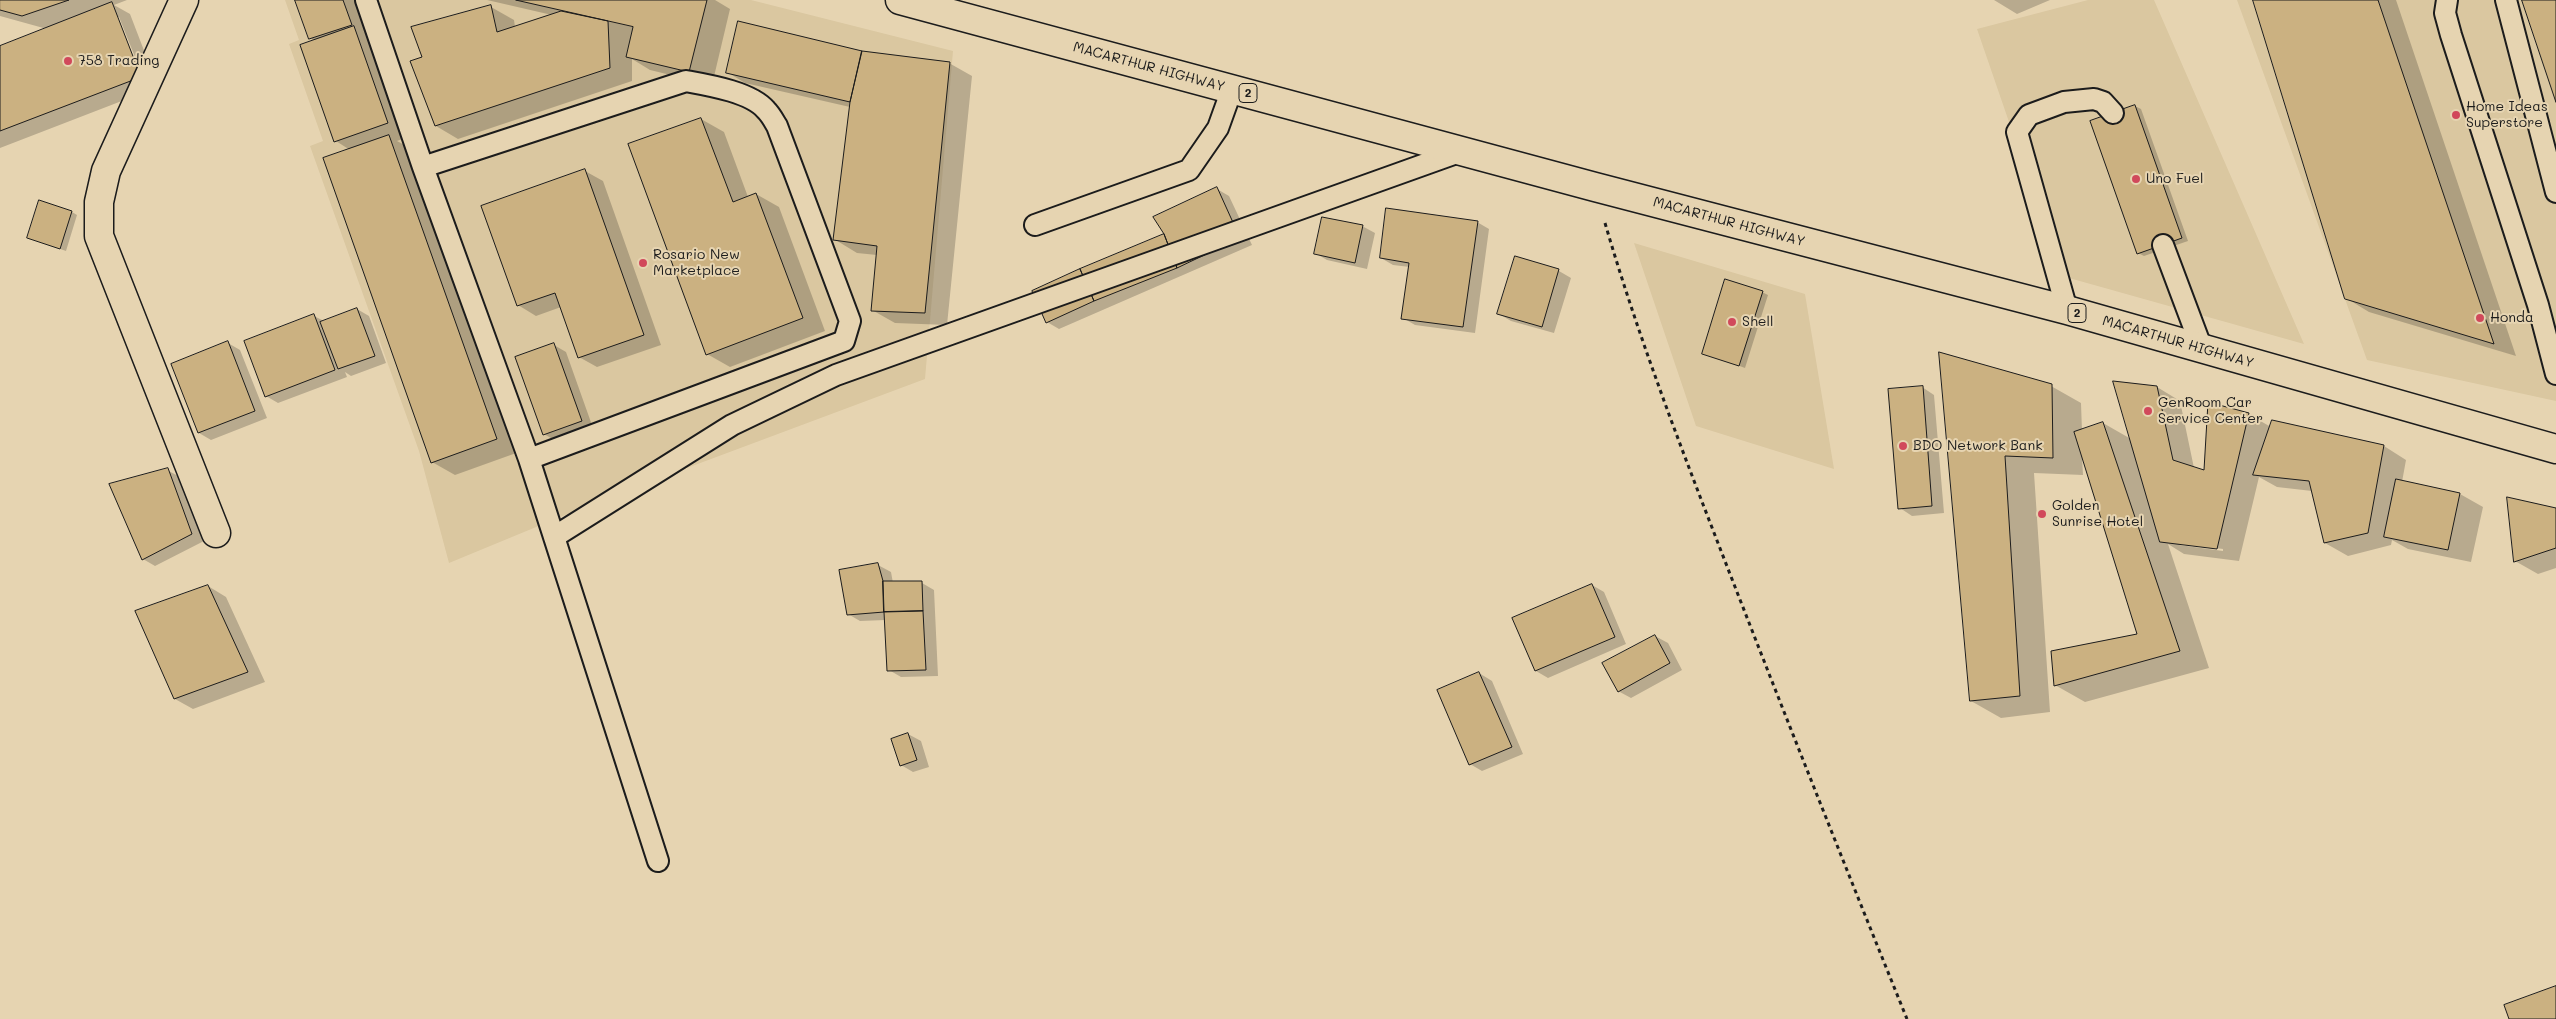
<!DOCTYPE html>
<html>
<head>
<meta charset="utf-8">
<style>
  body { margin:0 }
  canvas { display:block; background:#e6d4b1 }
</style>
</head>
<body>
<canvas width="2556" height="1019"></canvas>
<script>
const context = document.querySelector('canvas').getContext('2d');
context.lineJoin = 'round';
function fillPath(path, color) {
  context.fillStyle = color;
  context.fill(path, 'evenodd');
}
function strokePath(path, color, width, dash) {
  context.strokeStyle = color;
  context.lineWidth = width;
  context.lineCap = dash ? 'butt' : 'round';
  context.setLineDash(dash || []);
  context.stroke(path);
}
function write(font, color, halo, rows, align = 'center') {
  context.font = font + ' Mali,sans-serif';
  context.lineWidth = 4;
  context.setLineDash([]);
  context.textBaseline = 'middle';
  context.strokeStyle = halo;
  context.fillStyle = color;
  for (const [text, x, y, turn = 0] of rows) {
    context.save();
    context.translate(x, y);
    context.rotate((+turn || 0) * Math.PI / 180);
    context.textAlign = isNaN(turn) ? turn : align;
    if (halo) context.strokeText(text, 0, 0);
    context.fillText(text, 0, 0);
    context.restore();
  }
}
fillPath(new Path2D(`
  M 285,0 L 751,0 L 953,51 L 925,379 L 604,499 L 449,563 L 419,451 L 310,146 L 323,141 L 289,44 L 299,40 Z
  M 2088,0 L 2154,0 L 2304,344 L 2062,276 L 1977,29 Z
  M 2237,0 L 2556,0 L 2556,401 L 2367,360 Z
  M 1634,243 L 1805,294 L 1834,469 L 1696,426 Z`), '#dac7a0');
fillPath(new Path2D(`
  M 0,0 L 127,0 L 114,5 L 130,14 L 158,87 L 0,148 L 0,47 L 47,29 L 0,16 ZM 117,17 L 119,17 L 145,82 L 142,83 Z
  M 297,0 L 361,0 L 410,136 L 397,141 L 412,149 L 519,452 L 455,475 L 432,462 L 350,150 L 336,141 L 315,41 L 310,38 Z
  M 487,0 L 715,0 L 730,9 L 712,85 L 650,70 L 632,59 L 632,81 L 458,139 L 436,126 L 424,58 L 491,7 L 514,20 L 515,27 L 552,15 Z
  M 1994,0 L 2050,0 L 2017,14 Z
  M 2254,0 L 2396,0 L 2516,356 L 2369,312 L 2346,298 Z
  M 862,52 L 949,63 L 972,76 L 947,325 L 895,323 L 872,310 L 877,255 L 857,253 L 834,239 L 850,107 L 745,83 L 727,72 Z
  M 2135,106 L 2141,109 L 2188,241 L 2144,256 L 2138,253 Z
  M 701,119 L 724,132 L 748,197 L 756,194 L 779,207 L 825,331 L 730,367 L 707,354 Z
  M 585,171 L 603,181 L 661,345 L 597,367 L 579,357 L 561,307 L 536,316 L 518,305 Z
  M 1217,189 L 1229,196 L 1252,245 L 1059,329 L 1047,322 L 1165,235 Z
  M 72,212 L 77,215 L 66,251 L 28,238 Z
  M 1477,222 L 1489,229 L 1475,333 L 1415,325 L 1403,318 L 1410,267 L 1393,265 L 1381,258 Z
  M 1362,226 L 1375,233 L 1367,269 L 1327,260 L 1315,253 Z
  M 1516,258 L 1559,271 L 1571,278 L 1554,333 L 1511,321 L 1499,314 Z
  M 1762,292 L 1768,295 L 1745,368 L 1704,353 Z
  M 357,309 L 369,316 L 386,363 L 351,376 L 345,372 L 347,377 L 278,403 L 266,396 L 314,316 L 324,321 Z
  M 228,343 L 240,350 L 267,418 L 211,440 L 199,433 L 173,365 Z
  M 554,345 L 566,352 L 593,428 L 556,441 L 544,434 Z
  M 1941,354 L 2051,386 L 2081,403 L 2082,431 L 2103,423 L 2131,439 L 2157,387 L 2180,401 L 2194,468 L 2205,472 L 2248,414 L 2271,427 L 2384,446 L 2406,460 L 2402,482 L 2460,494 L 2483,507 L 2471,562 L 2408,549 L 2392,540 L 2391,545 L 2348,556 L 2325,543 L 2312,491 L 2277,487 L 2259,477 L 2239,561 L 2184,554 L 2168,544 L 2209,668 L 2085,702 L 2055,685 L 2138,634 L 2082,457 L 2083,475 L 2034,473 L 2050,712 L 2001,718 L 1971,701 ZM 2179,543 L 2223,549 L 2223,551 L 2179,545 Z
  M 1922,387 L 1934,395 L 1944,513 L 1912,516 L 1900,508 Z
  M 167,470 L 180,477 L 204,541 L 155,566 L 143,559 Z
  M 2556,509 L 2556,568 L 2538,574 L 2515,561 Z
  M 878,565 L 891,572 L 893,583 L 922,583 L 934,590 L 938,676 L 901,677 L 889,670 L 886,620 L 860,621 L 848,614 Z
  M 1592,585 L 1604,592 L 1626,644 L 1548,678 L 1536,671 L 1514,619 Z
  M 208,586 L 226,597 L 265,682 L 193,709 L 175,699 Z
  M 1655,636 L 1668,643 L 1682,670 L 1631,698 L 1618,691 Z
  M 1479,673 L 1492,681 L 1523,754 L 1482,771 L 1470,764 Z
  M 908,734 L 921,741 L 929,767 L 913,772 L 901,765 Z`), '#0003');
const building = new Path2D(`
  M 0,0 L 69,0 L 22,16 L 0,10 Z
  M 295,0 L 343,0 L 352,25 L 309,39 Z
  M 516,0 L 707,0 L 689,72 L 626,57 L 633,27 Z
  M 2253,0 L 2378,0 L 2494,344 L 2345,299 Z
  M 2522,0 L 2556,0 L 2556,102 Z
  M 112,2 L 141,77 L 0,131 L 0,46 Z
  M 491,5 L 497,32 L 561,11 L 608,21 L 610,68 L 435,126 L 410,61 L 422,57 L 411,27 Z
  M 738,21 L 862,51 L 850,102 L 726,73 Z
  M 354,26 L 388,123 L 334,142 L 300,45 Z
  M 862,51 L 950,62 L 925,313 L 871,311 L 877,246 L 833,240 L 850,102 Z
  M 2135,105 L 2182,238 L 2137,254 L 2090,121 Z
  M 701,118 L 733,202 L 756,193 L 803,318 L 706,355 L 628,144 Z
  M 389,135 L 497,439 L 431,463 L 323,158 Z
  M 585,169 L 644,335 L 578,358 L 555,293 L 517,306 L 481,206 Z
  M 1217,187 L 1240,238 L 1177,268 L 1164,234 L 1153,217 Z
  M 39,200 L 72,211 L 60,249 L 27,238 Z
  M 1386,208 L 1478,221 L 1463,327 L 1401,319 L 1409,263 L 1380,258 Z
  M 1322,217 L 1363,225 L 1355,263 L 1314,254 Z
  M 1164,234 L 1177,268 L 1094,301 L 1080,269 Z
  M 1515,256 L 1559,269 L 1542,327 L 1497,314 Z
  M 1080,269 L 1094,301 L 1046,323 L 1032,291 Z
  M 1725,279 L 1763,291 L 1739,366 L 1702,354 Z
  M 357,308 L 375,356 L 338,369 L 320,322 Z
  M 314,314 L 335,370 L 265,397 L 244,341 Z
  M 228,341 L 255,411 L 198,433 L 171,364 Z
  M 554,343 L 582,421 L 543,435 L 515,357 Z
  M 1939,352 L 2052,384 L 2053,458 L 2005,456 L 2020,696 L 1970,701 Z
  M 2113,381 L 2157,386 L 2173,460 L 2204,470 L 2208,402 L 2249,413 L 2217,549 L 2160,542 Z
  M 1923,386 L 1932,506 L 1898,509 L 1888,389 Z
  M 2272,420 L 2384,445 L 2368,533 L 2324,543 L 2309,481 L 2253,475 Z
  M 2103,422 L 2180,651 L 2054,686 L 2051,651 L 2137,634 L 2074,432 Z
  M 168,468 L 192,534 L 142,560 L 109,484 Z
  M 2396,479 L 2460,493 L 2448,550 L 2384,537 Z
  M 2507,497 L 2556,508 L 2556,548 L 2514,562 Z
  M 878,563 L 883,581 L 884,612 L 847,615 L 839,570 Z
  M 883,581 L 922,581 L 923,611 L 884,612 Z
  M 1592,584 L 1615,637 L 1535,671 L 1512,618 Z
  M 208,585 L 248,672 L 174,699 L 135,611 Z
  M 923,611 L 926,670 L 887,671 L 884,612 Z
  M 1655,635 L 1670,663 L 1618,692 L 1602,663 Z
  M 1479,672 L 1512,747 L 1469,765 L 1437,690 Z
  M 908,733 L 917,760 L 900,766 L 891,739 Z
  M 2556,986 L 2556,1019 L 2509,1019 L 2504,1005 Z`);
fillPath(building, '#cbb181');
strokePath(building, '#1c1c1c', 1);
const lane = new Path2D(`
  M 366,0 L 423,167 L 529,459 L 658,861
  M 2447,0 L 2445,13 L 2451,35 L 2538,305 L 2556,374
  M 2506,0 L 2556,192
  M 423,167 L 686,81 C 708,85 751,92 766,110 C 771,115 774,121 777,126 L 850,321 L 844,341 L 529,459
  M 1035,225 L 1189,170 L 1218,128 L 1232,89
  M 2163,245 L 2202,349
  M 2067,310 L 2017,132 L 2029,115 L 2064,102 L 2094,99 L 2103,102 L 2113,113
  M 554,537 L 732,425 L 836,375 L 1462,151`);
const street = new Path2D(`
  M 184,0 L 106,171 L 99,202 L 99,236 L 216,533`);
const highway = new Path2D(`
  M 900,0 L 1595,187 L 2067,310 L 2556,449`);
strokePath(lane, '#1c1c1c', 24);
strokePath(street, '#1c1c1c', 31);
strokePath(highway, '#1c1c1c', 31);
strokePath(new Path2D(`
  M 1605,223 C 1640,343 1685,458 1730,574 C 1788,723 1847,871 1907,1019`), '#1c1c1c', 3, [4, 4]);
strokePath(lane, '#e6d4b1', 20);
strokePath(street, '#e6d4b1', 28);
strokePath(highway, '#e6d4b1', 28);
for (const [x, y, r, color] of [
  [68,61,5,"#d1495b"],
  [2456,115,5,"#d1495b"],
  [2136,179,5,"#d1495b"],
  [643,263,5,"#d1495b"],
  [2480,318,5,"#d1495b"],
  [1732,322,5,"#d1495b"],
  [2148,411,5,"#d1495b"],
  [1903,446,5,"#d1495b"],
  [2042,514,5,"#d1495b"]
]) {
  const dot = new Path2D();
  dot.arc(x, y, r, 0, 2 * Math.PI);
  context.fillStyle = color;
  context.fill(dot);
  strokePath(dot, '#e6d4b1', 2);
}
for (const [x, y, w] of [
  [1248,93,18],
  [2077,313,18]
]) {
  const box = new Path2D();
  box.roundRect(x - w / 2, y - 9.5, w, 19, 4);
  context.fillStyle = '#e6d4b1';
  context.fill(box);
  strokePath(box, '#1c1c1c', 1);
}
write('bold 12px', '#1c1c1c', null, [
  ["2",1248,93],
  ["2",2077,313]
]);
write('14px', '#1c1c1c', '#e6d4b1', [
  ["758 Trading",78,61],
  ["Home Ideas",2466,107],
  ["Superstore",2466,123],
  ["Uno Fuel",2146,179],
  ["Rosario New",653,255],
  ["Marketplace",653,271],
  ["Honda",2490,318],
  ["Shell",1742,322],
  ["GenRoom Car",2158,403],
  ["Service Center",2158,419],
  ["BDO Network Bank",1913,446],
  ["Golden",2052,506],
  ["Sunrise Hotel",2052,522]
], 'left');
write('14px', '#1c1c1c', '#e6d4b1', [
  ["MACARTHUR HIGHWAY",1149,67,15],
  ["MACARTHUR HIGHWAY",1729,222,15],
  ["MACARTHUR HIGHWAY",2178,342,16]
]);
</script>
</body>
</html>
